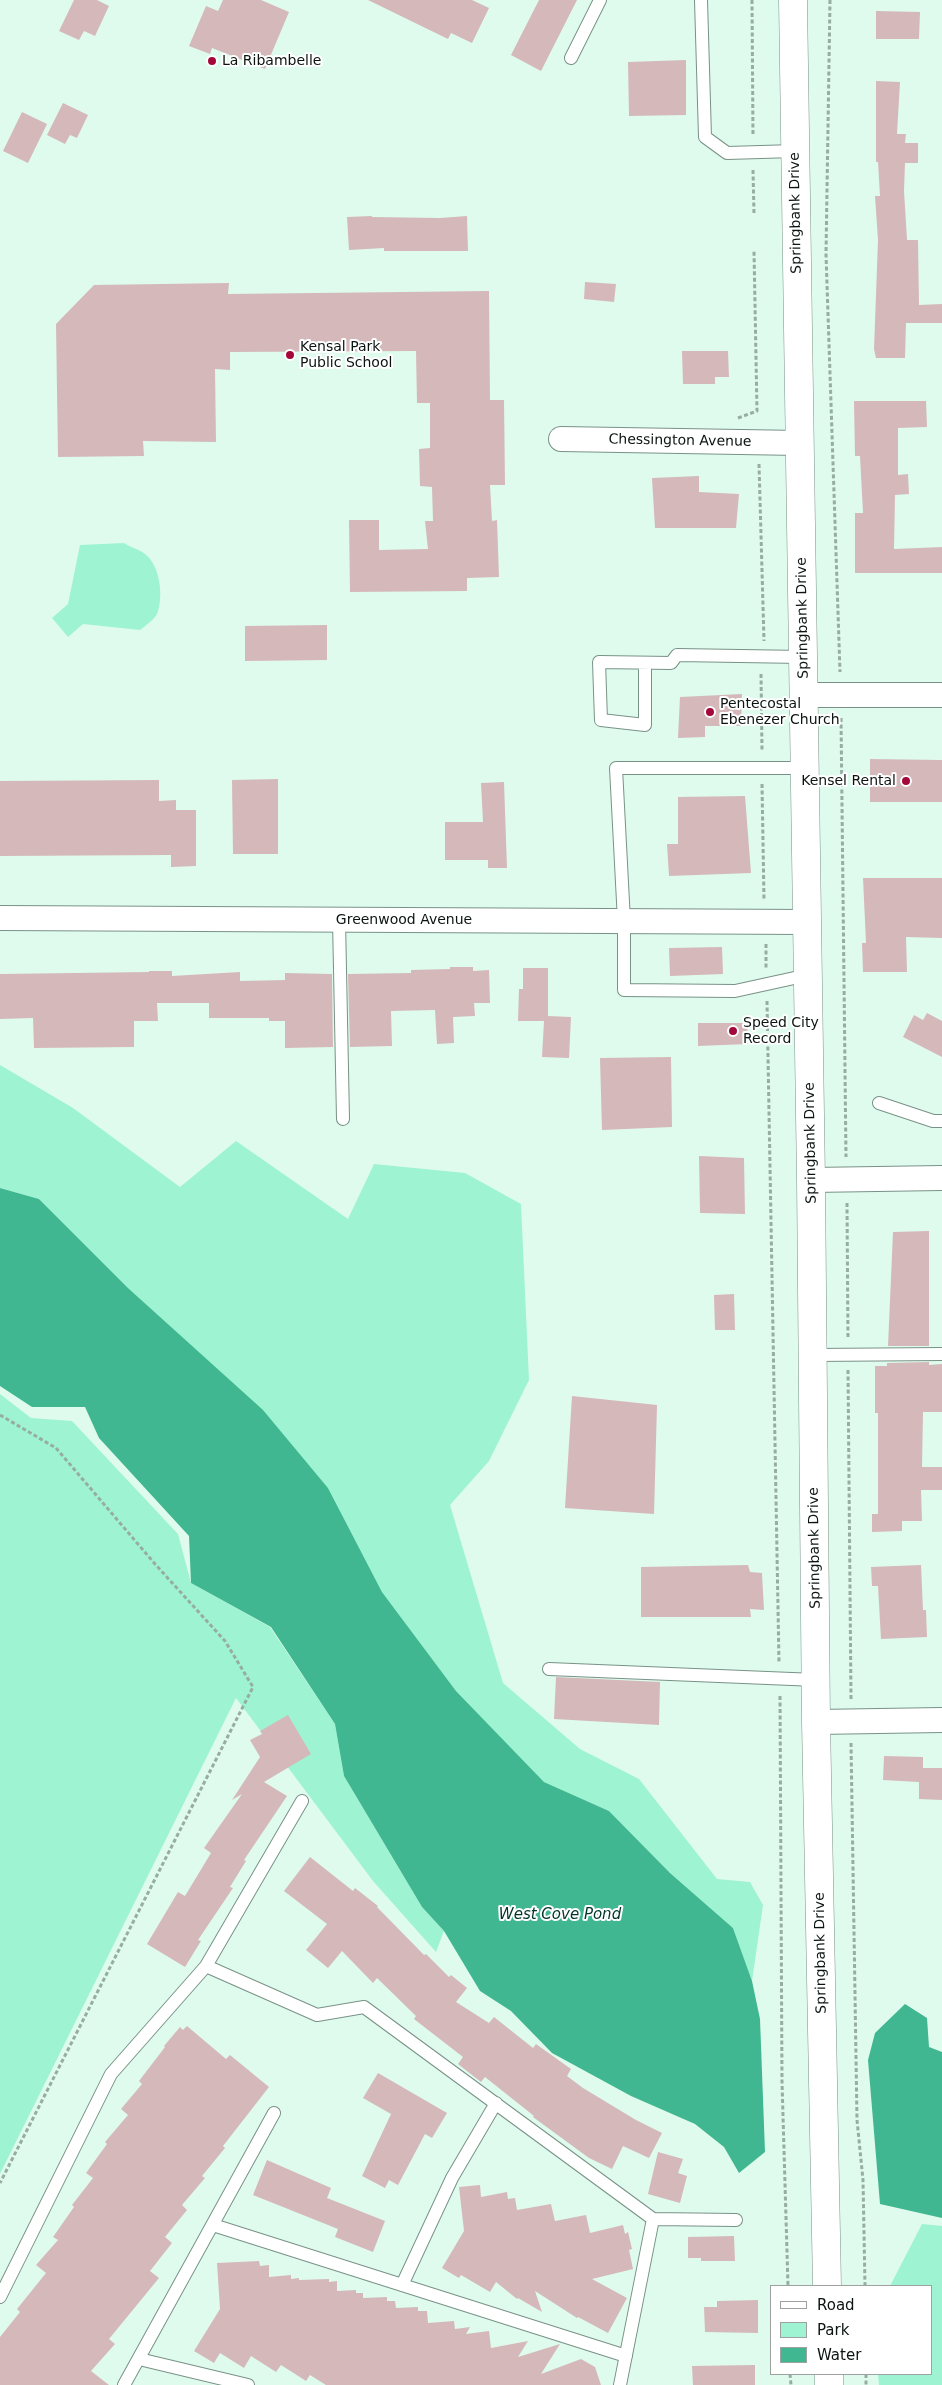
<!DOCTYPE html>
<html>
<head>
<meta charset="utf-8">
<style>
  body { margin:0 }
  #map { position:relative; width:942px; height:2385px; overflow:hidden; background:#dffbee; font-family:"DejaVu Sans",sans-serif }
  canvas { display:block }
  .legend { position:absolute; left:770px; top:2285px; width:162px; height:90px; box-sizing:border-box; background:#fff; border:1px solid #9da19f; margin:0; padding:6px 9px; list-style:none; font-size:15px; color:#0b1410 }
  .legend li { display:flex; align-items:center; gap:10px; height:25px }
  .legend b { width:25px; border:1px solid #9da19f }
</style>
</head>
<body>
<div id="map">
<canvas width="942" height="2385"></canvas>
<ul class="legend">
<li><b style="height:6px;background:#fff"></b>Road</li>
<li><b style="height:14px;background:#9ef4d2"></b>Park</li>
<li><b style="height:14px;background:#40b790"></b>Water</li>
</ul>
</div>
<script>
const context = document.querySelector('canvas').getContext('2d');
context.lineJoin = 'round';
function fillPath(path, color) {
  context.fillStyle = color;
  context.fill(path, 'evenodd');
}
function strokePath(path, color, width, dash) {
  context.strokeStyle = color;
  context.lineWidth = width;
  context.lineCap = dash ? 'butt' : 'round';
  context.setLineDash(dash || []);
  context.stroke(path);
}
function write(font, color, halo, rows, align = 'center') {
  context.font = font + ' "DejaVu Sans",sans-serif';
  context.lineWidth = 4;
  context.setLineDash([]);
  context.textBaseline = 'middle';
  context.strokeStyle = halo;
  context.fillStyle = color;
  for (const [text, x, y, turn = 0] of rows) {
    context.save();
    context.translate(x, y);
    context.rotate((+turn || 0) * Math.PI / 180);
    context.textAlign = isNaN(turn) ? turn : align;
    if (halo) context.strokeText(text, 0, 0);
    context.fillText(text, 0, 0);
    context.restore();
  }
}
fillPath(new Path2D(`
  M 124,543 C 130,547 139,549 145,554 C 160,565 164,597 157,614 C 153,621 146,625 140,630 L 83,624 L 68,637 L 52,618 L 68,604 L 80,545 Z
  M 0,1065 L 73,1108 L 180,1187 L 236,1141 L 348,1219 L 374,1164 L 465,1173 L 521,1204 L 529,1380 L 489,1461 L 450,1505 L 503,1683 L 580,1749 L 639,1779 L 717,1879 L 750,1882 L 763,1905 L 752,1981 L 733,1928 L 670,1873 L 609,1811 L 544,1782 L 456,1691 L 382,1592 L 328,1488 L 263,1411 L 128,1288 L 39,1199 L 0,1188 Z
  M 0,1394 L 31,1418 L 72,1421 L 178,1534 L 191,1583 L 270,1627 L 335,1724 L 344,1776 L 422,1907 L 444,1931 L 436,1952 L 373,1881 L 236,1698 L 0,2174 Z
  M 922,2224 L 942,2226 L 942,2385 L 879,2385 L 878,2374 L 931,2374 L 931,2286 L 890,2286 Z`), '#9ef4d2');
fillPath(new Path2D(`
  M 0,1188 L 39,1199 L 128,1288 L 263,1410 L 328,1488 L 382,1592 L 456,1691 L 544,1782 L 609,1811 L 670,1873 L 733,1928 L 752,1981 L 760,2019 L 765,2152 L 739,2173 L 724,2147 L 695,2124 L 631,2096 L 552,2053 L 511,2011 L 480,1991 L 444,1931 L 422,1907 L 344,1776 L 335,1724 L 271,1627 L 191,1583 L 189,1536 L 99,1438 L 85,1407 L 32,1407 L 0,1386 Z
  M 905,2004 L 927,2018 L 929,2047 L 942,2052 L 942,2218 L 880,2204 L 868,2060 L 875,2033 Z`), '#40b790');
fillPath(new Path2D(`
  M 74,0 L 97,0 L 109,6 L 95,36 L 84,31 L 79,40 L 59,31 Z
  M 223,0 L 261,0 L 289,12 L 265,69 L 212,48 L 210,54 L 189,46 L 206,6 L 218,11 Z
  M 368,0 L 472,0 L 489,8 L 472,43 L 451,33 L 448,39 Z
  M 539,0 L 577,0 L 541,71 L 511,55 Z
  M 876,11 L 920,12 L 919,39 L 876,39 Z
  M 686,60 L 686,115 L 629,116 L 628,62 Z
  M 876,81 L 900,82 L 897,134 L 906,134 L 905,143 L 918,143 L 918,163 L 905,163 L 904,191 L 907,240 L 918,240 L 919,305 L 942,304 L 942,323 L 906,323 L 905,358 L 876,358 L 874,349 L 878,240 L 875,196 L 880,196 L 878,162 L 876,162 Z
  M 63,103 L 88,115 L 77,138 L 70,135 L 65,144 L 47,135 Z
  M 22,112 L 47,124 L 28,163 L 3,151 Z
  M 372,216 L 372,217 L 440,218 L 467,216 L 468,251 L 384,251 L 384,248 L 349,250 L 347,217 Z
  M 585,282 L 616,284 L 614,302 L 584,299 Z
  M 229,283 L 228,294 L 489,291 L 490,400 L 504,400 L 505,485 L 490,485 L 492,521 L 497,520 L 499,577 L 467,578 L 467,591 L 350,592 L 349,520 L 379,520 L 379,550 L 428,549 L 425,521 L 433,521 L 432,487 L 420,486 L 419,449 L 430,448 L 430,403 L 417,403 L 416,351 L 230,352 L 230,370 L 215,369 L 216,442 L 143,441 L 144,456 L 58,457 L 56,324 L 94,285 Z
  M 682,351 L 728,351 L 729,377 L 715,377 L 715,384 L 683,384 Z
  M 854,401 L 926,401 L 927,427 L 898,428 L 898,475 L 908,474 L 909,494 L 895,495 L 894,549 L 942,547 L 942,573 L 855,573 L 855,513 L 863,513 L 860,456 L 855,456 Z
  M 699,476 L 699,492 L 739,494 L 736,528 L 655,528 L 652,478 Z
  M 327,625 L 327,660 L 245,661 L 245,626 Z
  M 742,694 L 741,726 L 705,726 L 705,737 L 678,738 L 680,697 Z
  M 870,759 L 942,760 L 942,802 L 870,802 Z
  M 278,779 L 278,854 L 233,854 L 232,780 Z
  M 159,780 L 159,801 L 176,800 L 176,810 L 196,810 L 196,866 L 171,867 L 171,855 L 0,856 L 0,781 Z
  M 504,782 L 507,868 L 488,868 L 488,860 L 445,860 L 445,822 L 483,822 L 481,783 Z
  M 745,796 L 751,873 L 669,876 L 667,844 L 678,844 L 678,797 Z
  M 863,878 L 942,878 L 942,938 L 906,937 L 907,972 L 863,972 L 862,943 L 866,943 Z
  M 722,947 L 723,974 L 670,976 L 669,948 Z
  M 450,967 L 473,967 L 473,971 L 489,970 L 490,1003 L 474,1003 L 475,1016 L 453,1017 L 454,1043 L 437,1044 L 435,1010 L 391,1011 L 392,1046 L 350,1047 L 348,974 L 411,973 L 411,970 L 450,969 Z
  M 523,968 L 548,968 L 548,1016 L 571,1017 L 569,1058 L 542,1057 L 544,1021 L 518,1021 L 519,989 L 523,989 Z
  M 149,971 L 172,971 L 172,976 L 240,972 L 240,981 L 285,980 L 285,973 L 332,974 L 333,1047 L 285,1048 L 285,1021 L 269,1021 L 269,1018 L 209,1018 L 209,1003 L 157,1003 L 158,1021 L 134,1021 L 134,1047 L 34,1048 L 33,1018 L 0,1019 L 0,974 L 149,972 Z
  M 927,1013 L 942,1021 L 942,1057 L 903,1037 L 914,1015 L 923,1020 Z
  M 698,1023 L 747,1023 L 748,1044 L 698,1046 Z
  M 671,1057 L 672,1127 L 602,1130 L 600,1058 Z
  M 699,1156 L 744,1158 L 745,1214 L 700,1213 Z
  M 929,1231 L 929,1346 L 888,1346 L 893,1232 Z
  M 734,1294 L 735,1330 L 715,1330 L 714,1295 Z
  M 929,1362 L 929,1365 L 942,1364 L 942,1412 L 923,1412 L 922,1467 L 942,1467 L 942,1490 L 921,1490 L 922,1521 L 902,1521 L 902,1531 L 872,1532 L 872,1514 L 878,1514 L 878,1413 L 875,1413 L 875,1366 L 887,1366 L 887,1363 Z
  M 572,1396 L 657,1405 L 654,1514 L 565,1508 Z
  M 748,1565 L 750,1572 L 762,1573 L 764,1610 L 750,1609 L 751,1617 L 641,1617 L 641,1567 Z
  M 921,1565 L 923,1610 L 926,1610 L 927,1637 L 881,1639 L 878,1586 L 872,1586 L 871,1567 Z
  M 556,1677 L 660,1682 L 659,1725 L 554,1719 Z
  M 288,1715 L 311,1754 L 264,1782 L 287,1796 L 244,1860 L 246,1861 L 230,1887 L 233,1888 L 198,1940 L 201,1941 L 185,1967 L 147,1944 L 178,1892 L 185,1896 L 211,1853 L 204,1848 L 242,1794 L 232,1800 L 260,1757 L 250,1740 L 262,1734 L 260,1731 Z
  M 884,1756 L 923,1757 L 923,1768 L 942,1768 L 942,1800 L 919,1799 L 919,1782 L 883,1780 Z
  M 310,1857 L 353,1891 L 355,1888 L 378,1906 L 377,1907 L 424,1955 L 426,1954 L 449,1977 L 451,1975 L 467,1988 L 456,2002 L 489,2023 L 494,2017 L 533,2048 L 536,2044 L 571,2069 L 567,2076 L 583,2088 L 636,2120 L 662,2133 L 649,2158 L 623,2146 L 612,2169 L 589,2158 L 533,2117 L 534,2116 L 485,2077 L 481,2082 L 458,2064 L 463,2057 L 414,2019 L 416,2016 L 377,1978 L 373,1983 L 342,1951 L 328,1968 L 306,1950 L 327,1924 L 284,1891 Z
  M 187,2026 L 226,2059 L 230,2055 L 269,2087 L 223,2146 L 225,2148 L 202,2176 L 205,2178 L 182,2205 L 187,2210 L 165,2237 L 172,2243 L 150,2271 L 159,2278 L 109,2339 L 115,2344 L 91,2371 L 109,2385 L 0,2385 L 0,2337 L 20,2312 L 17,2309 L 46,2273 L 36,2265 L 58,2240 L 53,2237 L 74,2207 L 72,2205 L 93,2178 L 86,2173 L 107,2144 L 105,2142 L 128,2115 L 121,2109 L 142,2084 L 139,2081 L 165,2047 L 164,2046 L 180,2027 L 183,2030 Z
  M 378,2073 L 447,2113 L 432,2138 L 425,2134 L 398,2185 L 389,2180 L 385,2188 L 362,2176 L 391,2114 L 363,2098 Z
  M 658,2152 L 683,2159 L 678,2173 L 687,2176 L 680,2203 L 648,2194 Z
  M 267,2160 L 331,2188 L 327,2198 L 385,2221 L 373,2252 L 335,2237 L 338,2229 L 253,2195 Z
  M 480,2185 L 481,2197 L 507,2192 L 508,2199 L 515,2198 L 517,2210 L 551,2204 L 555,2221 L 586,2215 L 590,2233 L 623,2225 L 625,2234 L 628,2232 L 632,2249 L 629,2250 L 633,2269 L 592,2279 L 627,2298 L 608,2333 L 578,2317 L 577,2318 L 535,2291 L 542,2312 L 518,2298 L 517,2299 L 496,2282 L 490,2292 L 461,2275 L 459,2278 L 442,2268 L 464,2231 L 459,2187 Z
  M 734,2236 L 735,2261 L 701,2261 L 701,2258 L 688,2258 L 688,2237 Z
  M 259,2261 L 260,2266 L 269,2265 L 269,2277 L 291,2275 L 291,2279 L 299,2278 L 299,2280 L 329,2279 L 329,2282 L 337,2281 L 337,2291 L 356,2290 L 356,2293 L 363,2293 L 363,2298 L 387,2297 L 387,2301 L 395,2301 L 396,2308 L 418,2307 L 418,2311 L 427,2311 L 428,2323 L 454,2321 L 455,2329 L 470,2327 L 466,2334 L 489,2331 L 491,2348 L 528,2341 L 518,2357 L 560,2344 L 541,2374 L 581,2359 L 595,2367 L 601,2385 L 326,2385 L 310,2375 L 306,2381 L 281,2365 L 276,2372 L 251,2356 L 244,2368 L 220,2353 L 214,2363 L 194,2351 L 220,2309 L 217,2263 Z
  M 758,2300 L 758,2333 L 705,2332 L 704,2307 L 717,2307 L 717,2301 Z
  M 755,2365 L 755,2385 L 693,2385 L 692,2366 Z`), '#d5b8ba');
const service = new Path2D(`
  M 701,0 L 705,137 L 727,153 L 795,151
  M 571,58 L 600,0
  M 645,663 L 645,725 L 601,720 L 599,662 L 671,663 L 677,655 L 803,657
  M 805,768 L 616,768 L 624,921 L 624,990 L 735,991 L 808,975
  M 339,920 L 343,1119
  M 879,1103 L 933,1121 L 942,1121
  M 813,1355 L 942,1354
  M 549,1669 L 816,1680
  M 206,1966 L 317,2015 L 364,2007 L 653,2219 L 736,2220
  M 213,2225 L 626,2356
  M 402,2285 L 452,2178 L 496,2103
  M 0,2297 L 111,2074 L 206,1966 L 302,1801
  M 139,2359 L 248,2385
  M 124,2385 L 274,2113
  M 620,2385 L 653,2219`);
const minor = new Path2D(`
  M 561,439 L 800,443
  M 804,695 L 942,695
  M 0,918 L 807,922
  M 811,1180 L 942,1178
  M 816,1722 L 942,1720`);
const secondary = new Path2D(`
  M 793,0 L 811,1180 L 816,1722 L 827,2286
  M 829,2374 L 829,2385`);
strokePath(service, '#799287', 14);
strokePath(minor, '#799287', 26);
strokePath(secondary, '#799287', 29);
strokePath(new Path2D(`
  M 752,0 L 753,136
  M 830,0 L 826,254 L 840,672
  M 753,170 L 754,214
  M 738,418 L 757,411 L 754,251
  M 759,464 L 764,641
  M 761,674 L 762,750
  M 841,718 L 846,1157
  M 762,784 L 764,900
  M 766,944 L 766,968
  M 767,1001 L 779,1663
  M 847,1203 L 848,1339
  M 848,1370 L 851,1699
  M 0,1415 L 56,1448 L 155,1564 L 225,1641 L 253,1687 L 0,2183
  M 780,1696 L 782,2081 L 788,2286
  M 851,1743 L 857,2120 L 863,2180 L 865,2286
  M 790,2374 L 791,2385
  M 866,2374 L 866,2385`), '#97aca2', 3, [4, 2.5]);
strokePath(service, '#fff', 12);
strokePath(minor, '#fff', 24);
strokePath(secondary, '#fff', 28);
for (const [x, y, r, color] of [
  [212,61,5,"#a4083a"],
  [290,355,5,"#a4083a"],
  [710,712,5,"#a4083a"],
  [906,781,5,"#a4083a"],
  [733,1031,5,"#a4083a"]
]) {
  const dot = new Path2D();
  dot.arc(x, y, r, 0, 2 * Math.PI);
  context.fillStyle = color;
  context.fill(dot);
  strokePath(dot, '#fff', 2);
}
write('14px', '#0b1410', '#fff', [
  ["La Ribambelle",222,61],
  ["Kensal Park",300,347],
  ["Public School",300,363],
  ["Pentecostal",720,704],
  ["Ebenezer Church",720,720],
  ["Kensel Rental",896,781,"right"],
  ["Speed City",743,1023],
  ["Record",743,1039]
], 'left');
write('14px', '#0b1410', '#fff', [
  ["Springbank Drive",796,213,-91],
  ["Chessington Avenue",680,441,1],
  ["Springbank Drive",803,618,-91],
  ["Greenwood Avenue",404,920],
  ["Springbank Drive",811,1143,-91],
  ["Springbank Drive",815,1548,-91],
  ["Springbank Drive",821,1953,-91]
]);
write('italic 15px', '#003627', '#fff', [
  ["West Cove Pond",560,1915]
]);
</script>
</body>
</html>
